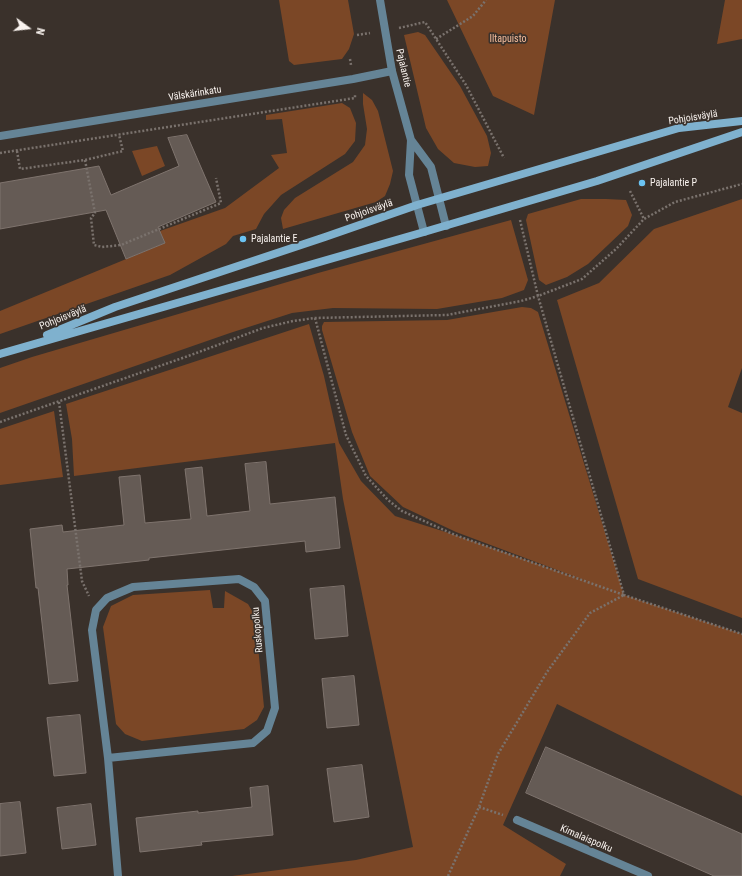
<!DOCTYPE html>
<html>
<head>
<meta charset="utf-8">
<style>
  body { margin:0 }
  #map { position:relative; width:742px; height:876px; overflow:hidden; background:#3a312b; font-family:"Roboto Condensed",sans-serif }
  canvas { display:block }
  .north { position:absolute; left:8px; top:8px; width:40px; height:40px; -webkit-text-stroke:3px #3a312b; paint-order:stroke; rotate:105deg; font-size:11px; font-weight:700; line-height:16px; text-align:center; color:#f9f3ef }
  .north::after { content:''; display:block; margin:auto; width:14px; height:18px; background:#f9f3ef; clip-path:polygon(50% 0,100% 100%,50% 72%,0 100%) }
</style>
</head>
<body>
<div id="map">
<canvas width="742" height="876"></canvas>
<div class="north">N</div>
</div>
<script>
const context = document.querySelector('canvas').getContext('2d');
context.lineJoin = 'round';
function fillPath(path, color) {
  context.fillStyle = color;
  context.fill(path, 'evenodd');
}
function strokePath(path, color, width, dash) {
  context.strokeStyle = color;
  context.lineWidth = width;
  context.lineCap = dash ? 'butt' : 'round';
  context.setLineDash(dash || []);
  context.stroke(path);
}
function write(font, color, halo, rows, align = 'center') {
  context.font = font + ' "Roboto Condensed",sans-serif';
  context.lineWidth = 3.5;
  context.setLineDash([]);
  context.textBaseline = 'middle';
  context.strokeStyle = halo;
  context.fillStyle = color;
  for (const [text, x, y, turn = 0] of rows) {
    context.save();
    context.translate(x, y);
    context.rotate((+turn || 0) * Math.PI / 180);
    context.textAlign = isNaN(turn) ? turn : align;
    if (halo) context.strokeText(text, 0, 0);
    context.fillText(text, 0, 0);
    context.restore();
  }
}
fillPath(new Path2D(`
  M 279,0 L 348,0 L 354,34 L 349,49 L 342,59 L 294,65 L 289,61 Z
  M 447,0 L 555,0 L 534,115 L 493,96 Z
  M 725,0 L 742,0 L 742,39 L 717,44 Z
  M 418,32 L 425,35 L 460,86 L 487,136 L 491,153 L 488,166 L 475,167 L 454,163 L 438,149 L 426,128 L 404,35 Z
  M 363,93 L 372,100 L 378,111 L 393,171 L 390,184 L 385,196 L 376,202 L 283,229 L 281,218 L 284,210 L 295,198 L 353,162 L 365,145 L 367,129 L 363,104 Z
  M 342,103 L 350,108 L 356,123 L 355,141 L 345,154 L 281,195 L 264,214 L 256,229 L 233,236 L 226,244 L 170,275 L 0,334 L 0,311 L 165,243 L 160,231 L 225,208 L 279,168 L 271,155 L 287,153 L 282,119 L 266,120 L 266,115 Z
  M 157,146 L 165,166 L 142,176 L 132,151 Z
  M 581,199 L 606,199 L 626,200 L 632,215 L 628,226 L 588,264 L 567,277 L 546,285 L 539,280 L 526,220 L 528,214 Z
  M 742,199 L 742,368 L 728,407 L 742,413 L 742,618 L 638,579 L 557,300 L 599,283 L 654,229 Z
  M 511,220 L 528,280 L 524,290 L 502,298 L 437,309 L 333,308 L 292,313 L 230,333 L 0,413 L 0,368 L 32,357 L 318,273 Z
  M 522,307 L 531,308 L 538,312 L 624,595 L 742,634 L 742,796 L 557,704 L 503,825 L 566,864 L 560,876 L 232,876 L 356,860 L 413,847 L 343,499 L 335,443 L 74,476 L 72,439 L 66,404 L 309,324 L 324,376 L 339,443 L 361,481 L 395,516 L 455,535 L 589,582 L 456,532 L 403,507 L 370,476 L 352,432 L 322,330 L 322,326 L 324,322 L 447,320 Z
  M 54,411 L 63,477 L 0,485 L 0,429 Z
  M 210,590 L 213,608 L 224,608 L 225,591 L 248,604 L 255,616 L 264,707 L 257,720 L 244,729 L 142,741 L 125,734 L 116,724 L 103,627 L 111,606 L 133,595 Z`), '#7b4726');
const building = new Path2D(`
  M 187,135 L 216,202 L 158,227 L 165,243 L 126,259 L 106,210 L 0,229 L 0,183 L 99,166 L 111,195 L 179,166 L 168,138 Z
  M 266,462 L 270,504 L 335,497 L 340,548 L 306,552 L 305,541 L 149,558 L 149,560 L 67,569 L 68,585 L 67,585 L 78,681 L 49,684 L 38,588 L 36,588 L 30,529 L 62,525 L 63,532 L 124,525 L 119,477 L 140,475 L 145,523 L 191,519 L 185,469 L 202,467 L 207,516 L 250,511 L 245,464 Z
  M 344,586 L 348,636 L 315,639 L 310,589 Z
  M 354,676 L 359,725 L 327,728 L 322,679 Z
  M 80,715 L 86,773 L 54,776 L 47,718 Z
  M 546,747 L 742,834 L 742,876 L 714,876 L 526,793 Z
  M 362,765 L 369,817 L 334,822 L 327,769 Z
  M 268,786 L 273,835 L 201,842 L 202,845 L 140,852 L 136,818 L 198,811 L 198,813 L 252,807 L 250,788 Z
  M 20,802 L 26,853 L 0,856 L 0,804 Z
  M 91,804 L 96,845 L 62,849 L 57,808 Z`);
fillPath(building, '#655b55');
strokePath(building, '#7f746e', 1);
strokePath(new Path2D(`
  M 399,28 L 425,22 L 466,85 L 504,158
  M 357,35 L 370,33
  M 436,39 L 473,16 L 486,0
  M 350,59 L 351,65
  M 17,151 L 20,169 L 85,160 L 123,151 L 119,135
  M 0,153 L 355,98 L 355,94
  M 85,160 L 95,213 L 91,218 L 94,245 L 102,247 L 121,245 L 221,203 L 216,178
  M 630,191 L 644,219
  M 520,220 L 538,296 L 582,279 L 616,249 L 644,219 L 675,202 L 742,184
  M 315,318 L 346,435 L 366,476 L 388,500 L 402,511 L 455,535 L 624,595
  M 59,402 L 82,581 L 89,596
  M 0,422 L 191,355 L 263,328 L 293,321 L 315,318 L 447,315 L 521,301 L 538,296 L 624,595 L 742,634
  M 479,807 L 503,815
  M 448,876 L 479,807 L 498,754 L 547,672 L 590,613 L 624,595`), '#7a726d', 2.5, [2, 2]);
strokePath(new Path2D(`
  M 0,136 L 353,79 L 392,71
  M 108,758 L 253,743 L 267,731 L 275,708 L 265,601 L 254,587 L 239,579 L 133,587 L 107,598 L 96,610 L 92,630 L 108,758 L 118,876
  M 517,820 L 648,876`), '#658496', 8);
strokePath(new Path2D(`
  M 380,0 L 392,71 L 411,140 L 409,175 L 424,232
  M 411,140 L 431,167 L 446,226`), '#658496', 8);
strokePath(new Path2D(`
  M 47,335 L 115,307 L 325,237 L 417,205 L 679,128 L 742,121
  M 0,354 L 424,232 L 597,181 L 742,132`), '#7fb1ce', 8);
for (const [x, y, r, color] of [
  [642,183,4,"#6bc3f2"],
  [243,239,4,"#6bc3f2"]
]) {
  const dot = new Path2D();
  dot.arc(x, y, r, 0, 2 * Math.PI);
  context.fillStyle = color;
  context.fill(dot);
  strokePath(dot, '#3a312b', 1.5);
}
write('10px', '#f5bd9d', '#3a312b', [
  ["Iltapuisto",508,39]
]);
write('10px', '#f9f3ef', '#3a312b', [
  ["Pajalantie",403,68,77],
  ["Välskärinkatu",195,94,-9],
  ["Pohjoisväylä",693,118,-9],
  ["Pohjoisväylä",369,211,-19],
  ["Pohjoisväylä",63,318,-22],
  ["Ruskopolku",258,630,-95],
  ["Kimalaispolku",586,839,23]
]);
write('10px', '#f9f3ef', '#3a312b', [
  ["Pajalantie P",650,183],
  ["Pajalantie E",251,239]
], 'left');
</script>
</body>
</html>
